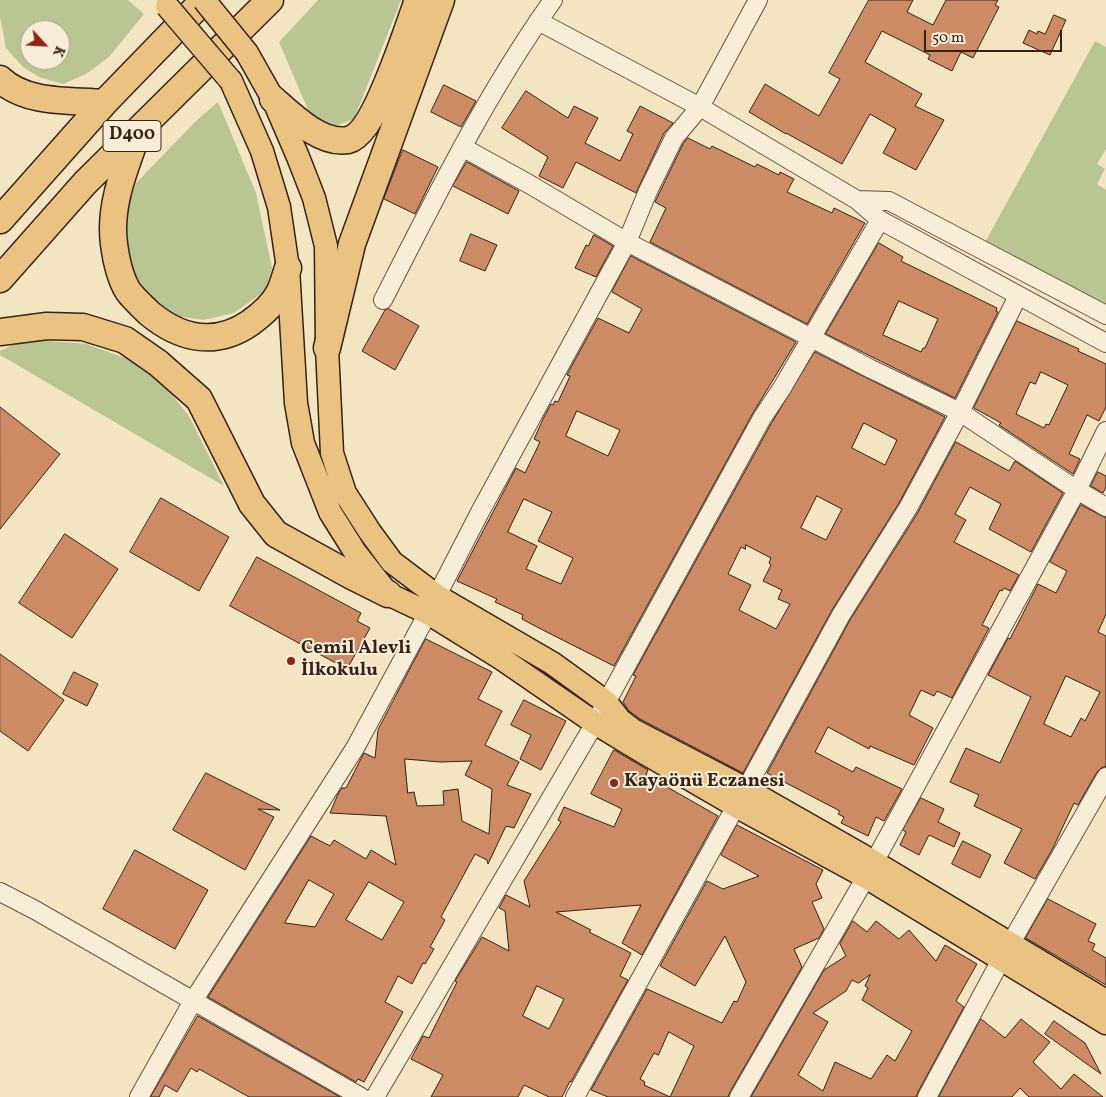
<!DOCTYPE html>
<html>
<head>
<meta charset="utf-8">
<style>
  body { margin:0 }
  #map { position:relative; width:1106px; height:1097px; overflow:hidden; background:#f4e5c2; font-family:Vollkorn,serif }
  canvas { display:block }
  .north { position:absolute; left:20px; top:20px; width:50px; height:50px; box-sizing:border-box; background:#f8eed7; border:1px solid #aa9c8a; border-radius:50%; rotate:115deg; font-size:14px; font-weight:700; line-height:20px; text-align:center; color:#362217 }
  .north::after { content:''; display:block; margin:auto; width:18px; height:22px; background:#8f2418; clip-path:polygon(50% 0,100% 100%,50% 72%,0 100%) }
  .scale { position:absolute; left:924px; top:30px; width:138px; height:22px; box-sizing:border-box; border:2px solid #362217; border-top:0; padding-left:6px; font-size:15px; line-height:18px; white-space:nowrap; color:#362217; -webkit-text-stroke:4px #f8eed7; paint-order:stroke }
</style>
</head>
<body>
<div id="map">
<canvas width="1106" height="1097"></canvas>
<div class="north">K</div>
<div class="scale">50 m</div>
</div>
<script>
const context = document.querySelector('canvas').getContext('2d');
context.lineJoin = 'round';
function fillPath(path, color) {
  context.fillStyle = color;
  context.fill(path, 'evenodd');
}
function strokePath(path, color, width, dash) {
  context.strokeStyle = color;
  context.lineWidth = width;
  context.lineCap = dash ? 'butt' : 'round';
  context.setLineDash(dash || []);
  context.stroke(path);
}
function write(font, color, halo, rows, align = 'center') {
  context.font = font + ' Vollkorn,serif';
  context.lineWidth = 4;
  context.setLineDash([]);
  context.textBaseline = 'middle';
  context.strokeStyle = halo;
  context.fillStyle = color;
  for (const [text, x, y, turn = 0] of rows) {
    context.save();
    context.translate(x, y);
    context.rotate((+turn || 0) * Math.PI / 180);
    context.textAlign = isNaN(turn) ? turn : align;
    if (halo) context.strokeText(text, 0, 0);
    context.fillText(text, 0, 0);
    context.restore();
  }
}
fillPath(new Path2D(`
  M 0,0 L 128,0 L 144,14 L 109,57 L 86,74 L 63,84 L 39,77 L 23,67 L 6,48 L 0,17 ZM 30,30 L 60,30 L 60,60 L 30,60 Z
  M 318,0 L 401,0 L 354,119 L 330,128 L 311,117 L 279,42 Z
  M 1095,41 L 1106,47 L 1106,149 L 1097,164 L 1105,169 L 1097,184 L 1106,190 L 1106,315 L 982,248 Z
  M 218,102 L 256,193 L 272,268 L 265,291 L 234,313 L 203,320 L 177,316 L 160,304 L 134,276 L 127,237 L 125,212 L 136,183 L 196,121 Z
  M 36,340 L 86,344 L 128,359 L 160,380 L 189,416 L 224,486 L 0,355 L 0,351 L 13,345 Z`), '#bac594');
const building = new Path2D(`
  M 869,0 L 913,0 L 907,12 L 933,25 L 946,0 L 998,0 L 995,5 L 999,7 L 973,58 L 961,52 L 952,71 L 928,59 L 930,55 L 882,31 L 865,62 L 922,94 L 915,106 L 944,120 L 916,170 L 883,153 L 896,129 L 870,114 L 842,164 L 786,133 L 786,134 L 749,112 L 765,84 L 819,116 L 840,79 L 829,73 Z
  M 1054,15 L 1066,20 L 1050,55 L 1023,43 L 1029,30 L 1037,34 L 1038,31 L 1045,34 Z
  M 444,85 L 476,101 L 461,127 L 431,112 Z
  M 526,91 L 568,118 L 574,106 L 598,118 L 585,143 L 620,161 L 633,134 L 627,131 L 640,106 L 673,123 L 664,133 L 636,193 L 576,162 L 563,188 L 539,176 L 548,157 L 502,128 Z
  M 688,138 L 710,149 L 712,146 L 755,167 L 757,164 L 779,175 L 780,172 L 794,179 L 787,192 L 832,213 L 834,208 L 865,223 L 807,324 L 650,242 L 666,208 L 655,202 L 683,144 Z
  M 403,150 L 438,167 L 415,214 L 384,199 Z
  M 467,162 L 519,191 L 508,214 L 453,186 Z
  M 471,234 L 497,245 L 485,271 L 460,261 Z
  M 594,235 L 613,246 L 596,277 L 575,268 L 586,245 L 588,246 Z
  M 879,243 L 903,257 L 901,261 L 997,308 L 996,311 L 998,312 L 955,398 L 826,334 ZM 899,301 L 938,319 L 925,348 L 923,348 L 921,352 L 883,335 Z
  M 631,256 L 796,342 L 753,413 L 614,666 L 537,627 L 522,619 L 523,615 L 495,602 L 497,599 L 457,581 L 516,468 L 525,473 L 540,442 L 534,439 L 544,417 L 551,404 L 553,405 L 555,401 L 558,402 L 570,376 L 567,375 L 570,369 L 598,318 L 629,333 L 642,309 L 612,292 ZM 577,411 L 620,430 L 608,456 L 566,436 ZM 524,499 L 552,512 L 538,541 L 573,558 L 561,584 L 526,569 L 537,546 L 508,532 Z
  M 389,309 L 419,326 L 395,370 L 362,351 L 385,310 Z
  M 1017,321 L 1079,349 L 1078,351 L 1106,364 L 1106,407 L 1099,421 L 1087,415 L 1069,454 L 1080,459 L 1073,474 L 999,425 L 1001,423 L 974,408 ZM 1041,372 L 1068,385 L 1049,425 L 1046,424 L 1044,428 L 1016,414 L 1030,382 L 1035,384 Z
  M 815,352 L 945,417 L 899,503 L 832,610 L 743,773 L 640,719 L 629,711 L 623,702 L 636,676 L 633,675 L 771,424 ZM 864,423 L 897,440 L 885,465 L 852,448 ZM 817,496 L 842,509 L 826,540 L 801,528 ZM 746,545 L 771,558 L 769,563 L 771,565 L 763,581 L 782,590 L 778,599 L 790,604 L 776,629 L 739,610 L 751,585 L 728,574 L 741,547 L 745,549 Z
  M 0,407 L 60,454 L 0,529 Z
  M 956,442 L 1009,471 L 1015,461 L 1063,493 L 1031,552 L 989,529 L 1001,504 L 970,487 L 955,514 L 966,520 L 954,542 L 1019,575 L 1010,591 L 1004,588 L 1002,591 L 1000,590 L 982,625 L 989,628 L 952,698 L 937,691 L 934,696 L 921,690 L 909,715 L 933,728 L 914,765 L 870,746 L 869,749 L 828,727 L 815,752 L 853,772 L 856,767 L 902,789 L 884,821 L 876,817 L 868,836 L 841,823 L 844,817 L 838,814 L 840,811 L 767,773 L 850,620 L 917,514 Z
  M 1098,472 L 1106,476 L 1106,487 L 1103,493 L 1091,486 Z
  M 161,498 L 229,537 L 199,591 L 130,552 Z
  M 1081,505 L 1106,518 L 1106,614 L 1098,632 L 1106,636 L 1106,766 L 1101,768 L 1097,772 L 1078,805 L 1074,803 L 1052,850 L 1035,879 L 1004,863 L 1022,829 L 974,806 L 979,795 L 950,782 L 966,748 L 1000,763 L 1031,697 L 988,675 L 1008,638 L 1010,639 L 1038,584 L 1056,593 L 1067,571 L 1050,562 ZM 1066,676 L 1100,692 L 1085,721 L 1081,718 L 1071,737 L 1044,724 Z
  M 65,534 L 118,569 L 72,638 L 19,603 Z
  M 257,557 L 361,613 L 357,621 L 370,628 L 347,669 L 230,606 Z
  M 426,639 L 492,672 L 478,699 L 502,711 L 485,745 L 519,762 L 507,785 L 531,794 L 514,828 L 506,826 L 488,864 L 487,860 L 475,854 L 441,917 L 445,920 L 430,947 L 434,949 L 425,964 L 423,963 L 412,984 L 398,976 L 385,1002 L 403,1012 L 364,1082 L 358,1079 L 356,1082 L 208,997 L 311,836 L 330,846 L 334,840 L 366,859 L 371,850 L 396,865 L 386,816 L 330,813 L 338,794 L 342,788 L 346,788 L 364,753 L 375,758 L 378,730 ZM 405,759 L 440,762 L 472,761 L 465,775 L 492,789 L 489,834 L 462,821 L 458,789 L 443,791 L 444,805 L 417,806 L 414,792 L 408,793 ZM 309,880 L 334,894 L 315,927 L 285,923 ZM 369,882 L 404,902 L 382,940 L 346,920 Z
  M 0,654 L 64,700 L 28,751 L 0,731 Z
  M 74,672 L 98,684 L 87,706 L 63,694 Z
  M 524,700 L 566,721 L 541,770 L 520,759 L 531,735 L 511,725 Z
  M 614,750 L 648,770 L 646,775 L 718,816 L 642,955 L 622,943 L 641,905 L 556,912 L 591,930 L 589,932 L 631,953 L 620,976 L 628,980 L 571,1082 L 570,1081 L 562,1097 L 549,1097 L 524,1085 L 518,1097 L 431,1097 L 443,1075 L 411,1059 L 423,1036 L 429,1038 L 457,982 L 455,981 L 482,937 L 509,951 L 505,911 L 499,908 L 506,895 L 530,907 L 524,881 L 561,822 L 558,820 L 564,807 L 614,827 L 622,809 L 591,794 ZM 537,986 L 564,999 L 549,1029 L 523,1016 Z
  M 206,773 L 280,810 L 258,809 L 274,817 L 245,870 L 173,830 Z
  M 921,798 L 944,809 L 938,822 L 960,833 L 954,847 L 929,835 L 919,855 L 900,845 L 906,832 L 903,830 Z
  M 737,825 L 823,870 L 816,884 L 822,898 L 812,902 L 824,929 L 819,938 L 794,949 L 802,967 L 730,1092 L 728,1097 L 608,1097 L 591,1090 L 647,989 L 722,1023 L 734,1001 L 737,1002 L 746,982 L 725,936 L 695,986 L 660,966 L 707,881 L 723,889 L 759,876 L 721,855 ZM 669,1032 L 694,1046 L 670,1097 L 644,1085 L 645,1082 L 640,1079 L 654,1053 L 658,1055 Z
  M 963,841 L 991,855 L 980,878 L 952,864 Z
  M 135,850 L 208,890 L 175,949 L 103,909 Z
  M 1048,899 L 1096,924 L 1088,941 L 1095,944 L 1092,950 L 1106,958 L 1106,985 L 1026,938 Z
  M 853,921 L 867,932 L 876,921 L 899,939 L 909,930 L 936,961 L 945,945 L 977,964 L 956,1001 L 964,1007 L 918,1092 L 916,1097 L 751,1097 L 824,970 L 846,956 L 840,944 ZM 870,975 L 865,986 L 868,988 L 862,1000 L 912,1031 L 895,1061 L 887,1055 L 871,1079 L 835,1062 L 823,1091 L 798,1075 L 828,1022 L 813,1013 L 846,991 L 852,980 L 858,983 Z
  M 198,1016 L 340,1097 L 249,1097 L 199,1069 L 197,1072 L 191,1068 L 177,1092 L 165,1085 L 159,1097 L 151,1097 Z
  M 981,1019 L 1005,1038 L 1021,1019 L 1050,1042 L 1033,1062 L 1061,1089 L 1074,1074 L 1103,1097 L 1029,1097 L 1020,1088 L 1012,1097 L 939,1097 Z
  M 1054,1021 L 1085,1043 L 1101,1074 L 1045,1034 Z`);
fillPath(building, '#cc8b65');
strokePath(building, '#362217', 1);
const minor = new Path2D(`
  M 538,21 L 700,107 L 857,200 L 880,220 L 1106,343
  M 462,147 L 529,184 L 627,242 L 871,369 L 960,412 L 1077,490 L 1106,507
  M 857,200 L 889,201 L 1106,315
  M 383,300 C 435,198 486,94 553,0
  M 746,789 L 841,615 L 908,508 L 960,412 L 1018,296
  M 0,892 L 35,910 L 361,1097
  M 139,1097 L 193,1001 L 355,748 L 428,613 L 480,512 L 627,242 L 648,191 L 674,138 L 700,107 L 758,0
  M 375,1097 L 595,723 L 762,418 L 782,388 L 880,220
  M 575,1097 L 736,806
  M 739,1097 L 866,877 L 1077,490 L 1106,431
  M 927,1097 L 1001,960 L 1106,777`);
const major = new Path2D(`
  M 247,53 L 273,99 L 298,157 L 314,198 L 326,246 L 327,348 L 332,453 L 345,493 L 370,532 L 392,562 L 437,596 L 552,663 L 606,702 L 620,720 L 633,730 L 746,789 L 874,862 L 1106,1001
  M 231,81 L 262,151 L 279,207 L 288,268 L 296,403 L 303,443 L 330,512 L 355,552 L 388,594 L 428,613 L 502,659 L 595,723 L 638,749 L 736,806 L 866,877 L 1106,1023`);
const highway = new Path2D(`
  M 0,79 C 26,104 70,100 104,103
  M 273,99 C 291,115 321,145 348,140 C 375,134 406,32 416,6 L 417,0
  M 136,137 C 124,171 109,206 114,244 C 116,259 120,278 128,291 C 134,299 142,306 149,313 C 180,339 215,347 250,323 C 261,315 273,305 279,293 C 283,286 285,276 288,268
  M 0,220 L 104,103 L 204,0
  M 0,279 L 85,183 L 270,0
  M 0,332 L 47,326 L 83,327 L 125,340 L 158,363 L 199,399 L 252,504 L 276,534 L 352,576 L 388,594
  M 327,348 L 352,244 L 441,0`);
strokePath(minor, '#665342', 20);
strokePath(major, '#362217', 25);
strokePath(highway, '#362217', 29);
strokePath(minor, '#f8eed7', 18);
strokePath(major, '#eac281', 22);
strokePath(highway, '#eac281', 26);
const majorBridge = new Path2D(`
  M 204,0 L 247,53
  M 167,6 L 231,81`);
strokePath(majorBridge, '#362217', 25, []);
strokePath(majorBridge, '#eac281', 22);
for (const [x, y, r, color] of [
  [291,661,5,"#8f2418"],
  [614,783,5,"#8f2418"]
]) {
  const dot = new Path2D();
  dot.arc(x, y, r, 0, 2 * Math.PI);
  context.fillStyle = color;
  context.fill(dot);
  strokePath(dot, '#f8eed7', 2);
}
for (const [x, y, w] of [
  [132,136,58]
]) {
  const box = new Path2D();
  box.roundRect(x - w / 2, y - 15.5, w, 31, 4);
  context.fillStyle = '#f8eed7';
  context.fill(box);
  strokePath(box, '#362217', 1);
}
write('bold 18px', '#362217', null, [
  ["D400",132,136]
]);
write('bold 19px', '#362217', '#f8eed7', [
  ["Cemil Alevli",301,650],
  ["İlkokulu",301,672],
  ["Kayaönü Eczanesi",624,783]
], 'left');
</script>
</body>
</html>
